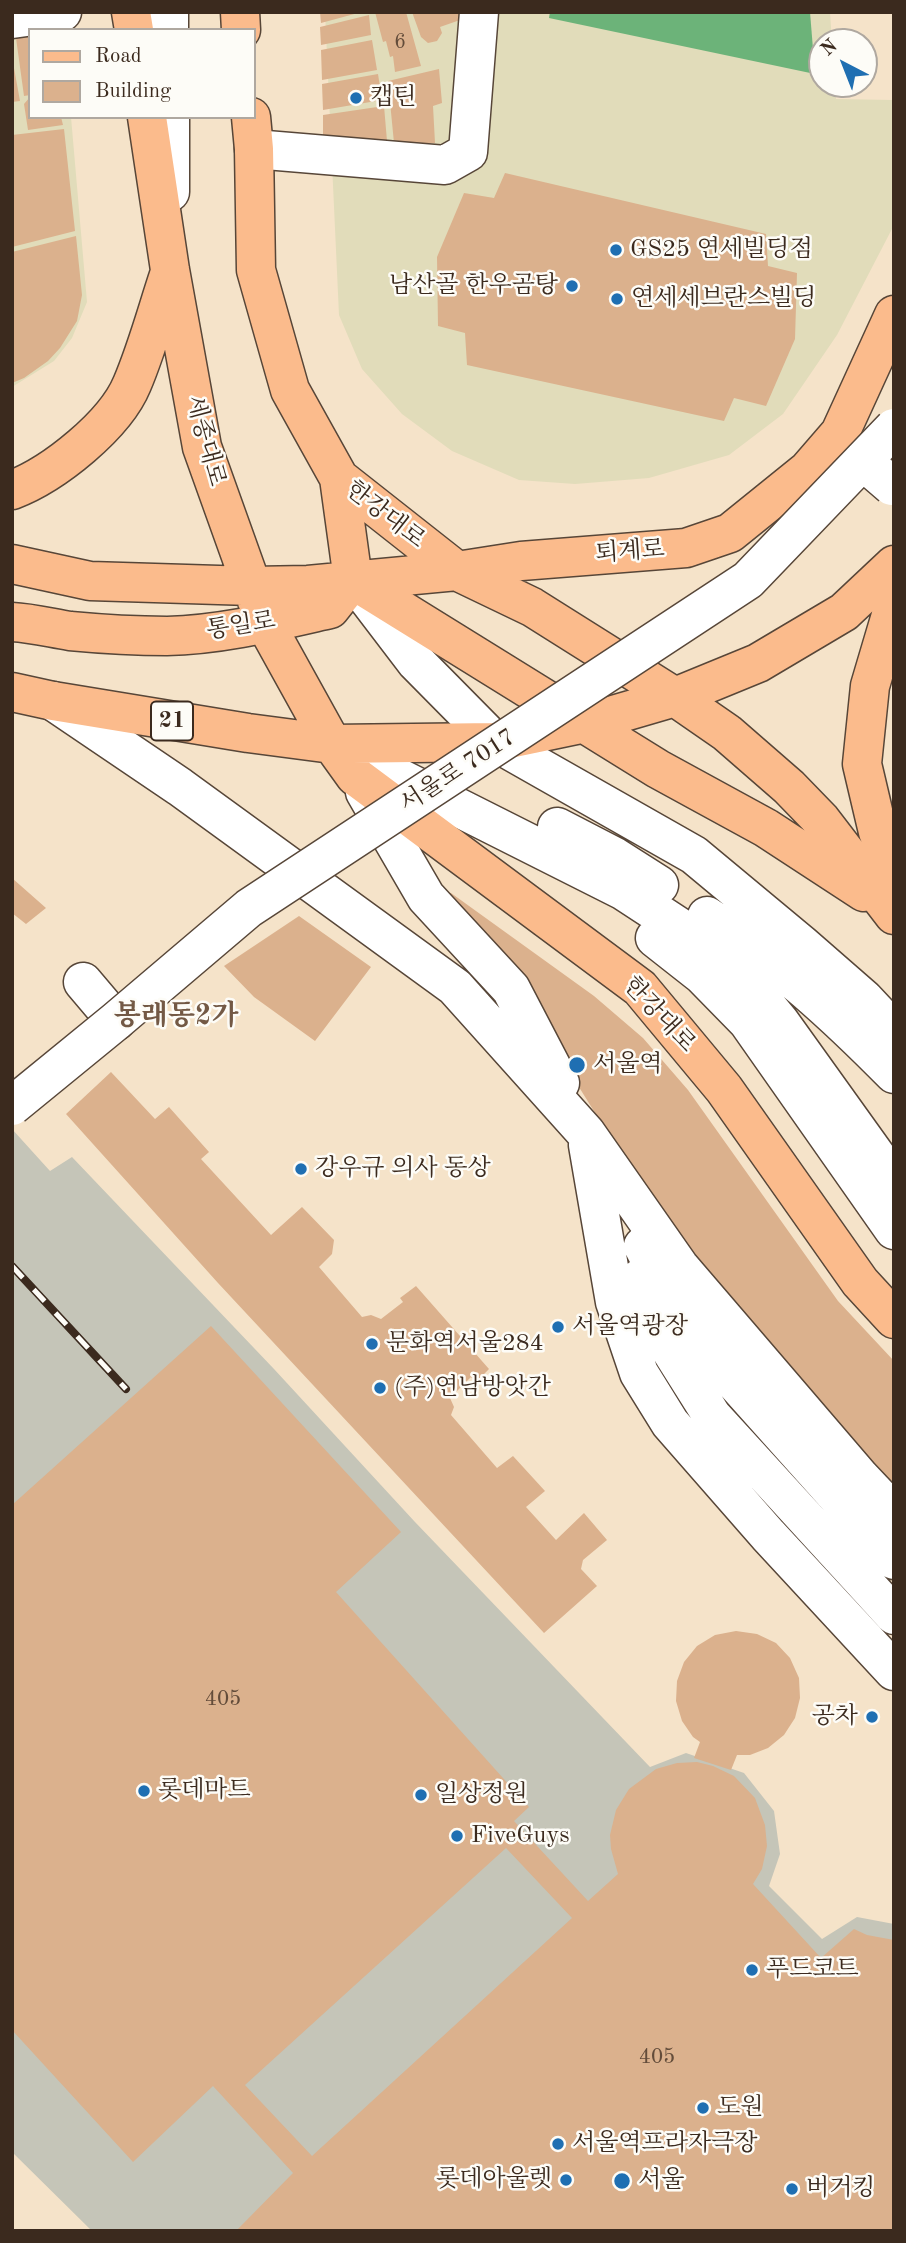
<!DOCTYPE html>
<html>
<head>
<meta charset="utf-8">
<style>
  body { margin:0 }
  #map { position:relative; width:906px; height:2243px; overflow:hidden; background:#f5e3c9; font-family:"Old Standard TT",serif }
  canvas { display:block }
  .frame { position:absolute; inset:0; border:14px solid #3b2a1e; pointer-events:none }
  .legend { position:absolute; left:28px; top:28px; width:228px; height:91px; box-sizing:border-box; background:#fdfcf7; border:2px solid #afa8a0; margin:0; padding:9px 12px; list-style:none; font-size:21px; color:#3b2a1e }
  .legend li { display:flex; align-items:center; gap:14px; height:35px }
  .legend b { width:35px; border:2px solid #afa8a0 }
  .north { position:absolute; left:808px; top:28px; width:70px; height:70px; box-sizing:border-box; background:#fdfcf7; border:2px solid #afa8a0; border-radius:50%; rotate:318deg; font-size:19px; font-weight:700; line-height:28px; text-align:center; color:#3b2a1e }
  .north::after { content:''; display:block; margin:auto; width:24px; height:32px; background:#1f6fb2; clip-path:polygon(50% 0,100% 100%,50% 72%,0 100%) }
</style>
</head>
<body>
<div id="map">
<canvas width="906" height="2243"></canvas>
<div class="frame"></div>
<ul class="legend">
<li><b style="height:9px;background:#fbbb8c"></b>Road</li>
<li><b style="height:19px;background:#dbb18d"></b>Building</li>
</ul>
<div class="north">N</div>
</div>
<script>
const context = document.querySelector('canvas').getContext('2d');
context.lineJoin = 'round';
function fillPath(path, color) {
  context.fillStyle = color;
  context.fill(path, 'evenodd');
}
function strokePath(path, color, width, dash) {
  context.strokeStyle = color;
  context.lineWidth = width;
  context.lineCap = dash ? 'butt' : 'round';
  context.setLineDash(dash || []);
  context.stroke(path);
}
function write(font, color, halo, rows, align = 'center') {
  context.font = font + ' "Old Standard TT","Noto Serif KR",serif';
  context.lineWidth = 5;
  context.setLineDash([]);
  context.textBaseline = 'middle';
  context.strokeStyle = halo;
  context.fillStyle = color;
  for (const [text, x, y, turn = 0] of rows) {
    context.save();
    context.translate(x, y);
    context.rotate((+turn || 0) * Math.PI / 180);
    context.textAlign = isNaN(turn) ? turn : align;
    if (halo) context.strokeText(text, 0, 0);
    context.fillText(text, 0, 0);
    context.restore();
  }
}
fillPath(new Path2D(`
  M 325,12 L 830,12 L 832,42 L 822,42 L 822,84 L 835,84 L 836,99 L 894,100 L 894,225 L 837,335 L 783,414 L 729,455 L 649,478 L 575,484 L 519,480 L 452,451 L 402,414 L 362,369 L 339,315 Z
  M 12,30 L 30,30 L 30,117 L 71,117 L 87,302 L 72,338 L 54,361 L 12,387 Z`), '#e1dcba');
fillPath(new Path2D(`
  M 12,1129 L 50,1171 L 72,1157 L 274,1369 L 415,1522 L 650,1767 L 686,1753 L 744,1773 L 774,1811 L 780,1854 L 769,1886 L 822,1939 L 857,1917 L 894,1924 L 894,2231 L 92,2231 L 12,2152 Z`), '#c5c5b8');
fillPath(new Path2D(`
  M 550,12 L 810,12 L 815,74 L 549,18 Z`), '#6cb379');
fillPath(new Path2D(`
  M 320,12 L 358,12 L 358,13 L 321,23 Z
  M 375,12 L 406,12 L 421,66 L 395,72 L 393,56 L 390,57 L 386,41 L 383,42 Z
  M 412,12 L 463,12 L 460,20 L 440,27 L 442,33 L 437,41 L 428,43 L 421,37 Z
  M 369,15 L 371,35 L 321,45 L 320,27 Z
  M 30,36 L 30,95 L 24,96 L 16,38 Z
  M 372,40 L 377,70 L 322,80 L 321,50 Z
  M 12,57 L 20,101 L 12,102 Z
  M 439,69 L 442,103 L 433,106 L 435,143 L 394,143 L 388,81 Z
  M 378,74 L 382,100 L 323,110 L 322,84 Z
  M 30,97 L 30,117 L 61,117 L 63,125 L 28,130 L 24,104 Z
  M 384,106 L 387,141 L 323,138 L 323,115 Z
  M 64,129 L 75,231 L 12,247 L 12,135 Z
  M 505,173 L 766,234 L 768,266 L 797,273 L 795,339 L 766,406 L 734,398 L 724,421 L 467,365 L 465,333 L 438,326 L 437,257 L 464,193 L 494,198 Z
  M 76,236 L 82,295 L 77,321 L 60,348 L 48,361 L 24,378 L 12,383 L 12,252 Z
  M 12,878 L 46,908 L 26,924 L 12,913 Z
  M 442,892 L 451,893 L 594,996 L 643,1038 L 688,1090 L 838,1301 L 894,1361 L 894,1498 L 797,1390 L 645,1193 L 544,1031 Z
  M 299,916 L 371,967 L 315,1041 L 254,997 L 224,966 Z
  M 111,1072 L 155,1119 L 169,1107 L 209,1152 L 201,1159 L 271,1235 L 302,1207 L 334,1240 L 332,1254 L 319,1267 L 362,1317 L 371,1315 L 381,1319 L 403,1302 L 400,1298 L 416,1286 L 489,1369 L 476,1382 L 471,1377 L 450,1398 L 454,1407 L 451,1415 L 497,1468 L 513,1456 L 545,1491 L 526,1507 L 556,1540 L 584,1513 L 607,1540 L 583,1560 L 581,1569 L 597,1586 L 544,1633 L 218,1283 L 66,1114 Z
  M 211,1326 L 401,1532 L 336,1592 L 529,1807 L 514,1821 L 588,1901 L 618,1874 L 611,1849 L 610,1835 L 616,1810 L 629,1789 L 656,1769 L 677,1763 L 697,1762 L 713,1766 L 734,1776 L 755,1798 L 765,1825 L 767,1846 L 762,1869 L 753,1884 L 821,1958 L 854,1929 L 867,1935 L 894,1940 L 894,2231 L 236,2231 L 293,2173 L 213,2086 L 133,2162 L 12,2030 L 12,1505 ZM 506,1848 L 572,1918 L 312,2156 L 245,2085 Z
  M 736,1631 L 757,1634 L 776,1643 L 790,1658 L 799,1678 L 800,1698 L 795,1718 L 784,1735 L 768,1748 L 750,1755 L 737,1755 L 731,1770 L 694,1758 L 700,1742 L 693,1737 L 682,1721 L 676,1701 L 677,1681 L 684,1662 L 697,1646 L 715,1635 Z`), '#dbb18d');
const minor = new Path2D(`
  M 169,12 L 169,30
  M 12,19 L 62,12
  M 170,117 L 170,192
  M 254,149 L 445,165 L 468,152 L 479,12
  M 355,582 L 416,662 L 495,742 L 694,855 L 801,944 L 864,999 L 894,1031
  M 53,701 L 180,787 L 455,987 L 586,1133 L 679,1266 L 860,1477 L 894,1513
  M 332,744 L 624,891 L 728,959 L 780,1022 L 894,1181
  M 365,792 L 426,897 L 511,989 L 560,1083
  M 557,827 L 615,857 L 659,885
  M 707,916 C 776,960 837,1016 894,1074
  M 655,938 L 702,975 L 748,1022 L 894,1230
  M 83,982 L 116,1021
  M 588,1145 L 615,1302 L 639,1373 L 670,1423 L 768,1535 L 894,1671
  M 643,1246 L 674,1307 L 716,1361 L 894,1560
  M 639,1279 L 656,1327 L 712,1416 L 894,1615`);
const major = new Path2D(`
  M 131,12 L 134,30
  M 240,12 L 241,30
  M 147,117 L 170,270 L 202,447 L 265,623 L 332,744 L 355,776 L 640,988 L 724,1089 L 860,1282 L 894,1319
  M 339,478 L 457,571 L 532,607 L 675,697 L 727,733 L 789,787 L 821,820 L 894,915
  M 12,490 C 54,474 115,425 132,384 C 147,349 157,311 169,275
  M 12,564 L 90,581 L 251,586 L 308,585 L 457,571 L 521,561 L 686,548 L 730,533 L 808,470 L 840,433 L 894,315
  M 353,580 L 658,769 L 766,828 L 864,892
  M 894,605 L 870,686 L 862,764 L 878,832 L 894,865
  M 12,622 C 32,623 51,628 70,631 C 102,634 135,636 167,636 C 221,635 277,621 330,609 L 353,580 L 339,478 L 290,390 L 256,270 L 254,149 L 251,117
  M 12,692 L 53,701 L 248,733 L 332,744 L 495,742 L 586,723 L 675,697 L 758,663 L 844,612 L 894,565`);
strokePath(minor, '#574638', 41);
strokePath(major, '#574638', 41);
strokePath(minor, '#fff', 38);
strokePath(major, '#fbbb8c', 38);
const rail = new Path2D(`
  M 12,1266 L 126,1389`);
strokePath(rail, '#3b2a1e', 8);
strokePath(rail, '#fdfcf7', 5, [16]);
const minorBridge = new Path2D(`
  M 863,461 L 892,486
  M 12,1106 L 116,1021 L 249,908 L 748,580 L 894,428`);
strokePath(minorBridge, '#574638', 41, []);
strokePath(minorBridge, '#fff', 38);
for (const [x, y, r, color] of [
  [356,98,7,"#1f6fb2"],
  [616,250,7,"#1f6fb2"],
  [572,286,7,"#1f6fb2"],
  [617,299,7,"#1f6fb2"],
  [577,1065,9,"#1f6fb2"],
  [301,1169,7,"#1f6fb2"],
  [558,1327,7,"#1f6fb2"],
  [372,1344,7,"#1f6fb2"],
  [380,1388,7,"#1f6fb2"],
  [872,1717,7,"#1f6fb2"],
  [144,1791,7,"#1f6fb2"],
  [421,1795,7,"#1f6fb2"],
  [457,1836,7,"#1f6fb2"],
  [752,1970,7,"#1f6fb2"],
  [703,2108,7,"#1f6fb2"],
  [558,2144,7,"#1f6fb2"],
  [566,2180,7,"#1f6fb2"],
  [622,2181,9,"#1f6fb2"],
  [792,2189,7,"#1f6fb2"]
]) {
  const dot = new Path2D();
  dot.arc(x, y, r, 0, 2 * Math.PI);
  context.fillStyle = color;
  context.fill(dot);
  strokePath(dot, '#fdfcf7', 2.5);
}
write('21px', '#634c3a', null, [
  ["6",400,42],
  ["405",223,1699],
  ["405",657,2057]
]);
for (const [x, y, w] of [
  [172,721,42]
]) {
  const box = new Path2D();
  box.roundRect(x - w / 2, y - 19.5, w, 39, 5);
  context.fillStyle = '#fdfcf7';
  context.fill(box);
  strokePath(box, '#3b2a1e', 2);
}
write('bold 23px', '#3b2a1e', null, [
  ["21",172,721]
]);
write('24px', '#3b2a1e', '#fdfcf7', [
  ["캡틴",370,98],
  ["GS25 연세빌딩점",630,250],
  ["남산골 한우곰탕",558,286,"right"],
  ["연세세브란스빌딩",631,299],
  ["서울역",593,1065],
  ["강우규 의사 동상",315,1169],
  ["서울역광장",572,1327],
  ["문화역서울284",386,1344],
  ["(주)연남방앗간",394,1388],
  ["공차",858,1717,"right"],
  ["롯데마트",158,1791],
  ["일상정원",435,1795],
  ["FiveGuys",471,1836],
  ["푸드코트",766,1970],
  ["도원",717,2108],
  ["서울역프라자극장",572,2144],
  ["롯데아울렛",552,2180,"right"],
  ["서울",638,2181],
  ["버거킹",806,2189]
], 'left');
write('24px', '#3b2a1e', '#fdfcf7', [
  ["세종대로",205,441,75],
  ["한강대로",385,515,38],
  ["퇴계로",630,552,-4],
  ["통일로",241,626,-9],
  ["서울로 7017",458,771,-33],
  ["한강대로",659,1015,47]
]);
write('bold 28px', '#735945', '#fdfcf7', [
  ["봉래동2가",176,1017]
]);
</script>
</body>
</html>
